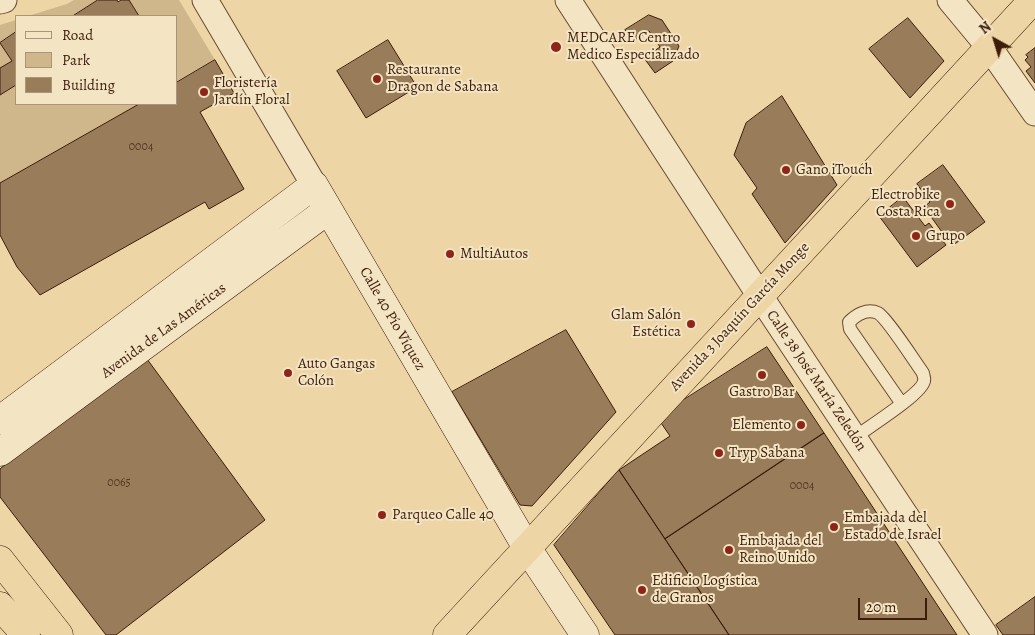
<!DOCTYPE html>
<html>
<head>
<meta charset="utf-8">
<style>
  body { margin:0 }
  #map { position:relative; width:1035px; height:635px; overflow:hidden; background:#edd5a5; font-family:Alegreya,serif }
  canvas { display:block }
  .legend { position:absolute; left:15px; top:15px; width:162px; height:90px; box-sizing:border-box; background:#f3e4c4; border:1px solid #aa947a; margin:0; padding:6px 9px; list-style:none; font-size:15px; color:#3d1d0a }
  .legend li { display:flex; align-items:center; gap:10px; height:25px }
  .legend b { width:25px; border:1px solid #aa947a }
  .north { position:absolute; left:970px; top:15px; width:50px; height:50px; -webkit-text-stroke:4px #f3e4c4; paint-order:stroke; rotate:321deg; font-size:14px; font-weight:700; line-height:20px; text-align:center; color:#3d1d0a }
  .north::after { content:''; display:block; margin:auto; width:18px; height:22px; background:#3d1d0a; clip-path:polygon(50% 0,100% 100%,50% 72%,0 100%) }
  .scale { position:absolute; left:858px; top:598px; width:69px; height:22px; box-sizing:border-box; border:2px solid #3d1d0a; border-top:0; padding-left:6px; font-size:15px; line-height:18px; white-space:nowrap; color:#3d1d0a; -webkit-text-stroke:4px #f3e4c4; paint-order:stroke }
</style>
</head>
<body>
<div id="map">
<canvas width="1035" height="635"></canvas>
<ul class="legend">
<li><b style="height:6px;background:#f3e4c4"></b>Road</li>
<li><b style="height:14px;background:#cfb68b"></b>Park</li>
<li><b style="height:14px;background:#997d5b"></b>Building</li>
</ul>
<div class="north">N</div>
<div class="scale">20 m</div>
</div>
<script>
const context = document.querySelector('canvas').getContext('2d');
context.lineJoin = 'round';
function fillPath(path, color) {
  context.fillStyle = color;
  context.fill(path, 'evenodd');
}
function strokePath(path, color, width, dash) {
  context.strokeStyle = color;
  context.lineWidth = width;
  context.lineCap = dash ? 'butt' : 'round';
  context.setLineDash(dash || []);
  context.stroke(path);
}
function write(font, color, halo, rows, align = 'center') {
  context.font = font + ' Alegreya,serif';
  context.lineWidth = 4;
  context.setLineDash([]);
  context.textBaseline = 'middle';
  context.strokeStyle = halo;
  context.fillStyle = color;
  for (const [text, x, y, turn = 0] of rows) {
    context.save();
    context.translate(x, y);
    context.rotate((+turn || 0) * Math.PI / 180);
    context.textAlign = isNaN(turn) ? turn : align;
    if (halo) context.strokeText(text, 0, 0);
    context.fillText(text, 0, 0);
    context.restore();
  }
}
fillPath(new Path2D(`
  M 74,0 L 98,0 L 73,16 L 28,16 L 67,4 Z
  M 129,0 L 179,0 L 215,60 L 176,83 L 176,16 L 139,16 Z
  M 16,20 L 16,32 L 1,43 L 12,61 L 0,68 L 0,25 Z
  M 16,85 L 16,104 L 139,104 L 0,183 L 0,95 Z`), '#cfb68b');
const building = new Path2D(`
  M 98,0 L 117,0 L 118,2 L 121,0 L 129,0 L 139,16 L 73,16 Z
  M 649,15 L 662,20 L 679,46 L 673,61 L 655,73 L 644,58 L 660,47 L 649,31 L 633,41 L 625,30 Z
  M 908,18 L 944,61 L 910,98 L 869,49 Z
  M 16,32 L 16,85 L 0,95 L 0,68 L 12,61 L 0,43 Z
  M 388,40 L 417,87 L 366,118 L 337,71 Z
  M 1035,48 L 1035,83 L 1026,71 L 1031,67 L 1025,60 L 1028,57 L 1026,55 Z
  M 215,60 L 234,93 L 200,112 L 244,189 L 209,209 L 205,202 L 40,295 L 17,267 L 0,235 L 0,183 L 139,104 L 176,104 L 176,83 Z
  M 782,96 L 837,185 L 785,243 L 752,194 L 757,188 L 734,155 L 746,123 Z
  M 943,165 L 985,222 L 952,246 L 924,207 L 930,202 L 917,184 Z
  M 903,197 L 925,226 L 929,223 L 946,245 L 917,267 L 879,216 Z
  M 566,330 L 616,412 L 532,506 L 520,505 L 452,392 Z
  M 767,347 L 824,433 L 665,539 L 619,470 L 670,436 L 657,417 Z
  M 147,359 L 265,520 L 116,635 L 106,635 L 0,497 L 0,469 L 14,457 Z
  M 824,433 L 957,635 L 729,635 L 665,539 Z
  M 619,470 L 729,635 L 615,635 L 554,545 Z
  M 1035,597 L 1035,635 L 1003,635 L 996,625 Z`);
fillPath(building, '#997d5b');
strokePath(building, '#3d1d0a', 1);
const lane = new Path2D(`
  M 854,438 C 867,428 922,394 924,381 C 925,378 923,375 923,373 C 915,362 887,318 878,313 C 867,308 856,315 849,322 L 850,329 L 902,404`);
const street = new Path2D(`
  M 205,0 L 314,185
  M 568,0 L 760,296 L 985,635
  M 950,0 L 989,47 L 1035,113
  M 0,1 L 4,0`);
const secondary = new Path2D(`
  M 0,420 L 314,185 L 527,548 L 585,635
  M 0,452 L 328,210`);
const highway = new Path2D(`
  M 0,560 L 59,635
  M 0,606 L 26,635
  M 447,635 L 1033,0`);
strokePath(lane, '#694b31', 14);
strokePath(street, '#694b31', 27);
strokePath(secondary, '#3d1d0a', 29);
strokePath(highway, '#3d1d0a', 29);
strokePath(lane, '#f3e4c4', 12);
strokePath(street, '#f3e4c4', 25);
strokePath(secondary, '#f3e4c4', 28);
strokePath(highway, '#edd5a5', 28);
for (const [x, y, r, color] of [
  [556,47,6,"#8f2418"],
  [377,79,5,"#8f2418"],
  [204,92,5,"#8f2418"],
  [786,170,5,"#8f2418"],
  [950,204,5,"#8f2418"],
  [916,236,5,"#8f2418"],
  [450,254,5,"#8f2418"],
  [691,324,5,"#8f2418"],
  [288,373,5,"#8f2418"],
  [762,375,5,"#8f2418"],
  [801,425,5,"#8f2418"],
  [719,453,5,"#8f2418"],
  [382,515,5,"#8f2418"],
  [834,527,5,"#8f2418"],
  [729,550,5,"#8f2418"],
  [642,590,5,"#8f2418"]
]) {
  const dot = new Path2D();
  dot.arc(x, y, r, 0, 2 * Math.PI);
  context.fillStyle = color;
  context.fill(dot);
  strokePath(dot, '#f3e4c4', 2);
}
write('12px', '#54351e', null, [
  ["0004",141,147],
  ["0065",119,483],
  ["0004",802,486]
]);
write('15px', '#3d1d0a', '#f3e4c4', [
  ["MEDCARE Centro",567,38],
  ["Medico Especializado",567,55],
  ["Restaurante",387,70],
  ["Dragon de Sabana",387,87],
  ["Floristería",214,83],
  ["Jardín Floral",214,100],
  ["Gano iTouch",796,170],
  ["Electrobike",940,195,"right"],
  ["Costa Rica",940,212,"right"],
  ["Grupo",926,236],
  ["MultiAutos",460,254],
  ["Glam Salón",681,315,"right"],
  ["Estética",681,332,"right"],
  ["Auto Gangas",298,364],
  ["Colón",298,381],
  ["Gastro Bar",762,392,"center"],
  ["Elemento",791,425,"right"],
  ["Tryp Sabana",729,453],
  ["Parqueo Calle 40",392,515],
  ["Embajada del",844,518],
  ["Estado de Israel",844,535],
  ["Embajada del",739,541],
  ["Reino Unido",739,558],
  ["Edificio Logística",652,581],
  ["de Granos",652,598]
], 'left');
write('15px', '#3d1d0a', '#f3e4c4', [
  ["Avenida 3 Joaquín García Monge",740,317,-47],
  ["Calle 40 Pío Víquez",392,319,60],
  ["Avenida de Las Américas",164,331,-36],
  ["Calle 38 José María Zeledón",816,381,56]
]);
</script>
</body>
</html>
